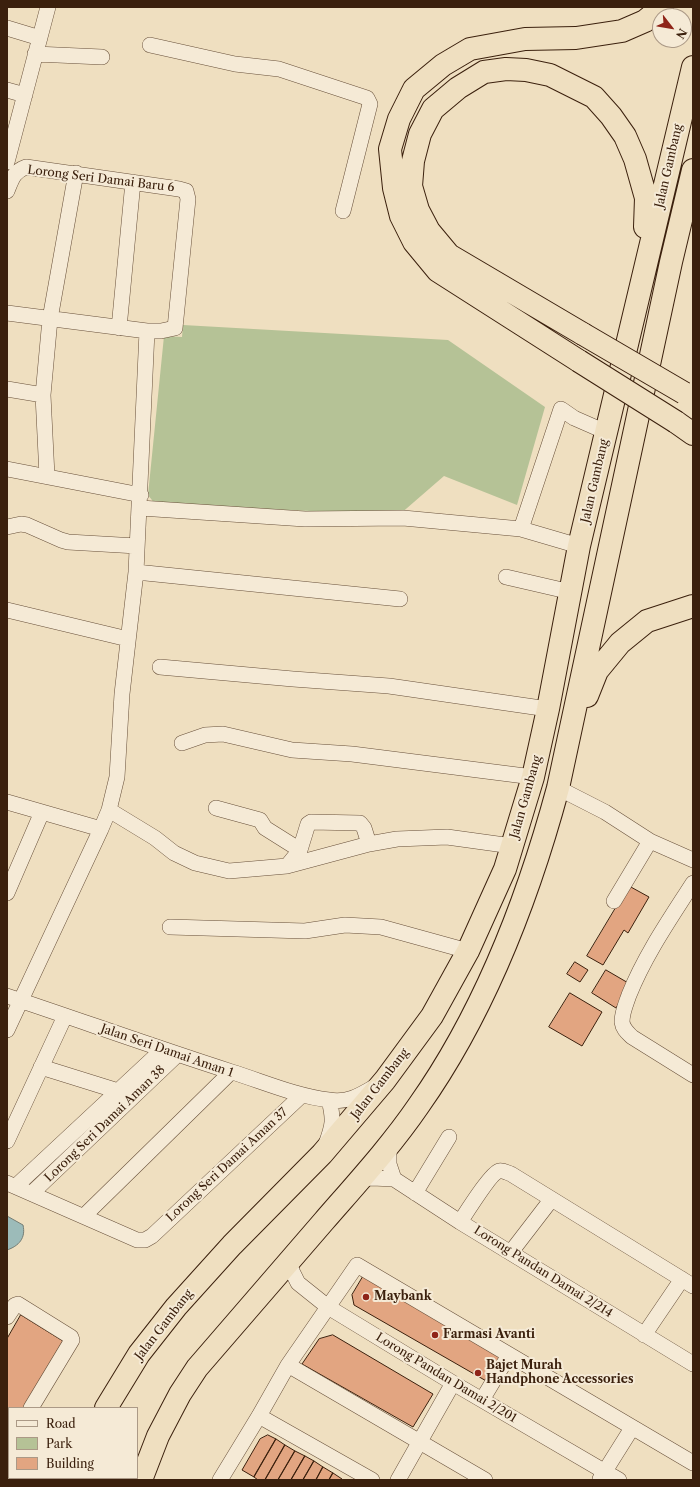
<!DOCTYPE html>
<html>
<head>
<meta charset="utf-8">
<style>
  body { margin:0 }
  #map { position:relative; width:700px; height:1487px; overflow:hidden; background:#efdfc0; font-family:"Libre Caslon Text",serif }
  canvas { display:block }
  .frame { position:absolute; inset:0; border:8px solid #3b200d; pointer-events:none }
  .legend { position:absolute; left:8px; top:1407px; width:130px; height:72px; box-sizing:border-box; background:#f5ead6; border:1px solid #ab9986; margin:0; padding:5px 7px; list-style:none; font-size:12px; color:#3b200d }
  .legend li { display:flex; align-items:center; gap:8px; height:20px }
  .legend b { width:20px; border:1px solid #ab9986 }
  .north { position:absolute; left:652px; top:8px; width:40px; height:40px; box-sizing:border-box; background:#f5ead6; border:1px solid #ab9986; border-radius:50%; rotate:121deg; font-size:11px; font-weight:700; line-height:16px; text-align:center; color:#3b200d }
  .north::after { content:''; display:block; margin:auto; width:14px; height:18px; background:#8f2418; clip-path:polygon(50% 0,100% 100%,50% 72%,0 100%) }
</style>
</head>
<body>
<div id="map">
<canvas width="700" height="1487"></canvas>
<div class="frame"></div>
<ul class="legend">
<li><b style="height:5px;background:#f5ead6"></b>Road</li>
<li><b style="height:11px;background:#b5c296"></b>Park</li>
<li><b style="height:11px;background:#e2a581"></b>Building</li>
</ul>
<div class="north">N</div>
</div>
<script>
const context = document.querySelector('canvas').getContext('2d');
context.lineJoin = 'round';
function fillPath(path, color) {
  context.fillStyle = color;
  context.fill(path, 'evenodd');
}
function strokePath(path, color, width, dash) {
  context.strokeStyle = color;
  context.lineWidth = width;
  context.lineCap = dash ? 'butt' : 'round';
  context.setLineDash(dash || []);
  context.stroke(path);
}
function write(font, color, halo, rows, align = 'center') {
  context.font = font + ' "Libre Caslon Text",serif';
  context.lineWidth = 4;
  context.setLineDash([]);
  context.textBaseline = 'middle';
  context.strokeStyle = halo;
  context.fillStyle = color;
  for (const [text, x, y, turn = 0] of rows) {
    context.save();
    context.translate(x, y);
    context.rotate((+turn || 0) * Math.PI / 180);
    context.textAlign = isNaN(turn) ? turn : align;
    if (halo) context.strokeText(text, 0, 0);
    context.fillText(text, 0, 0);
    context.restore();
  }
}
fillPath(new Path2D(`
  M 183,325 L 448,340 L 545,407 L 517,505 L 444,476 L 399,515 L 155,504 L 148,495 L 164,336 L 182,337 Z`), '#b5c296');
const water = new Path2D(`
  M 7,1216 L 23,1225 C 26,1238 19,1246 7,1250 Z`);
fillPath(water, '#9cbbb9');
strokePath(water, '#757d74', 1);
const building = new Path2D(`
  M 629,886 L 649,897 L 628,933 L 624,930 L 603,965 L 587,956 Z
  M 575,962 L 588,970 L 580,982 L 567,974 Z
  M 606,970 L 630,984 L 616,1008 L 592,993 Z
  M 570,993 L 602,1012 L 582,1046 L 549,1027 Z
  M 364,1275 L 502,1355 L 488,1382 L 354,1305 L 352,1295 Z
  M 21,1315 L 63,1341 L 23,1408 L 9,1408 L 9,1416 L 7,1415 L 7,1339 Z
  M 333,1335 L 433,1394 L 413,1427 L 302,1364 L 319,1339 Z
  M 268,1435 L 276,1439 L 254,1477 L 242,1470 L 260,1439 Z
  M 276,1439 L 285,1445 L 265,1480 L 258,1480 L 254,1477 Z
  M 285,1445 L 295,1451 L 278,1480 L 265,1480 Z
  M 295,1451 L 305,1456 L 291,1480 L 278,1480 Z
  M 305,1456 L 314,1461 L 303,1480 L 291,1480 Z
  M 314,1461 L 323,1467 L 316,1480 L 303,1480 Z
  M 323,1467 L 333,1473 L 329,1480 L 316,1480 Z
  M 333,1473 L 342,1479 L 341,1480 L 329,1480 Z`);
fillPath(building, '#e2a581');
strokePath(building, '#3b200d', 1);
const minor = new Path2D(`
  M 7,28 L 40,38
  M 150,45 L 235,64 L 279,69 L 367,98 L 370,104 L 343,211
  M 35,54 L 102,57
  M 7,90 L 25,95
  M 7,162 L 48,7
  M 7,191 C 12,179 13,172 26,167 L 179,189 L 186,191 L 188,199 L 175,328 L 161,331 L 147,331 L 7,313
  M 119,328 L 133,182
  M 7,389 L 43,395
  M 7,469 L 141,495
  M 47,476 L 43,395 L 50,319 L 76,173
  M 140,508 L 305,519 L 403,518 L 521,529 L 579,546
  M 7,527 L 21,524 L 27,525 L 61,540 L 68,542 L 137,546
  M 521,529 L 561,409 L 574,418 L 606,432
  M 136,572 L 400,599
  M 506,577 L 571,592
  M 7,610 L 128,639
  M 160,667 L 293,679 L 389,686 L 548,709
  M 182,743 L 205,735 L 223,734 L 292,750 L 352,754 L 533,777
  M 558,788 L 605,812 L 650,841 L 693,860
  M 7,802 L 101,829
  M 216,808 L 260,820 L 265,828 L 300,850
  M 109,810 L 155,838 L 174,853 L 195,863 L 229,871 L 287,866 L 369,844 L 397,839 L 447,837 L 512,846
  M 287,866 L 300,850 L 308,824 L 311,822 L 360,823 L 364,828 L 369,844
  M 693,883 C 670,919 645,955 629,995 C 626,1004 622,1012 622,1022 C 623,1029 627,1032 632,1037 L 693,1075
  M 7,893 L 42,812
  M 614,901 L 650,841
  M 170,927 L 305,931 L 345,925 L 381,927 L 468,951
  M 7,996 C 82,1021 157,1048 232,1072 C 264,1082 296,1096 329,1100 C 347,1103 359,1096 374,1087
  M 7,1030 L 101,829 L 109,810 L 117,777 L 122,694 L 136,572 L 147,331
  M 41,1067 L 118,1091
  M 7,1141 L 65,1016
  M 389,1143 L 389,1164 L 394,1179
  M 326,1144 C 333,1125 334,1120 329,1100
  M 360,1179 L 372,1178 L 394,1179 L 460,1222 L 693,1364
  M 7,1183 L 137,1240 L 145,1240 L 152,1236 L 302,1095
  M 16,1186 L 162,1050
  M 32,1193 L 177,1055
  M 415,1193 L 449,1137
  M 84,1216 L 231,1072
  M 460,1222 C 466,1213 491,1173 499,1171 C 503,1170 508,1173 511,1174 L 693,1286
  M 511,1252 L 551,1200
  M 289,1261 L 292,1271 L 298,1283 L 328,1307 L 453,1383 L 619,1480
  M 7,1317 L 15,1305 L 18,1304 L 71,1337 L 72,1340 L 31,1408
  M 644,1335 L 682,1279
  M 288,1365 L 485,1480
  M 482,1400 L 509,1355
  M 259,1416 L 372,1480
  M 7,1430 L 9,1430
  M 600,1479 L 632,1428
  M 220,1480 L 259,1416 L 288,1365 L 357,1265 L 693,1463
  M 398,1480 L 453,1383`);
const highway = new Path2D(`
  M 583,334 L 449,255 L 429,231 L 418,210 L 411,186 L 413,161 L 420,134 L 433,109 L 458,88 L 484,72 L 506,69 L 526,70 L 550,75 L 594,97 L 611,116 L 625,136 L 635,159 L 646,198 L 645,227
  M 579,361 L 438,271 L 414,242 L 401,216 L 394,188 L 390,149 L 399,119 L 414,89 L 443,65 L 470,49 L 525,39 L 576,38 L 622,31 L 645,21 L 662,7
  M 676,422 L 693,434
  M 587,696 L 597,671 L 620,643 L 647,621 L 693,606
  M 106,1408 L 139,1354 L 176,1307 L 232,1245 L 322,1154 L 385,1080 L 432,1016 L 468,951 L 505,869 L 533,777 L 548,709 L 579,546 L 693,67
  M 71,1480 L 71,1478
  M 141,1480 L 158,1436 L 180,1394 L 197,1368 C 239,1319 282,1270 324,1221 C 357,1183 391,1146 419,1105 C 486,1010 528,899 558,788 L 671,262 L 693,170`);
strokePath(minor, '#68503a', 16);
strokePath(highway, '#3b200d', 24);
strokePath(minor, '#f5ead6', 15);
strokePath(highway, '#efdfc0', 22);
const highwayBridge = new Path2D(`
  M 583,334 L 684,393
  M 579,361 L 676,422`);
strokePath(highwayBridge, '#3b200d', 24, []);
strokePath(highwayBridge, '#efdfc0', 22);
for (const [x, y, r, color] of [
  [366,1297,4,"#8f2418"],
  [435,1335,4,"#8f2418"],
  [478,1373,4,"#8f2418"]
]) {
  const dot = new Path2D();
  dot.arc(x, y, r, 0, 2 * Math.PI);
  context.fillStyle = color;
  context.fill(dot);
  strokePath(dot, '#f5ead6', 1.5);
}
write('12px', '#3b200d', '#f5ead6', [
  ["Jalan Gambang",669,166,-77],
  ["Lorong Seri Damai Baru 6",101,179,7],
  ["Jalan Gambang",595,481,-77],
  ["Jalan Gambang",526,797,-74],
  ["Jalan Seri Damai Aman 1",167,1051,19],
  ["Jalan Gambang",380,1084,-52],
  ["Lorong Seri Damai Aman 38",105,1124,-44],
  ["Lorong Seri Damai Aman 37",227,1165,-43],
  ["Lorong Pandan Damai 2/214",543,1272,32],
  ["Jalan Gambang",164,1325,-52],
  ["Lorong Pandan Damai 2/201",446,1378,31]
]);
write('bold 12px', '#3b200d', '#f5ead6', [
  ["Maybank",374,1297],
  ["Farmasi Avanti",443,1335],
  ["Bajet Murah",486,1366],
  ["Handphone Accessories",486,1380]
], 'left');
</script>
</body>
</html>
